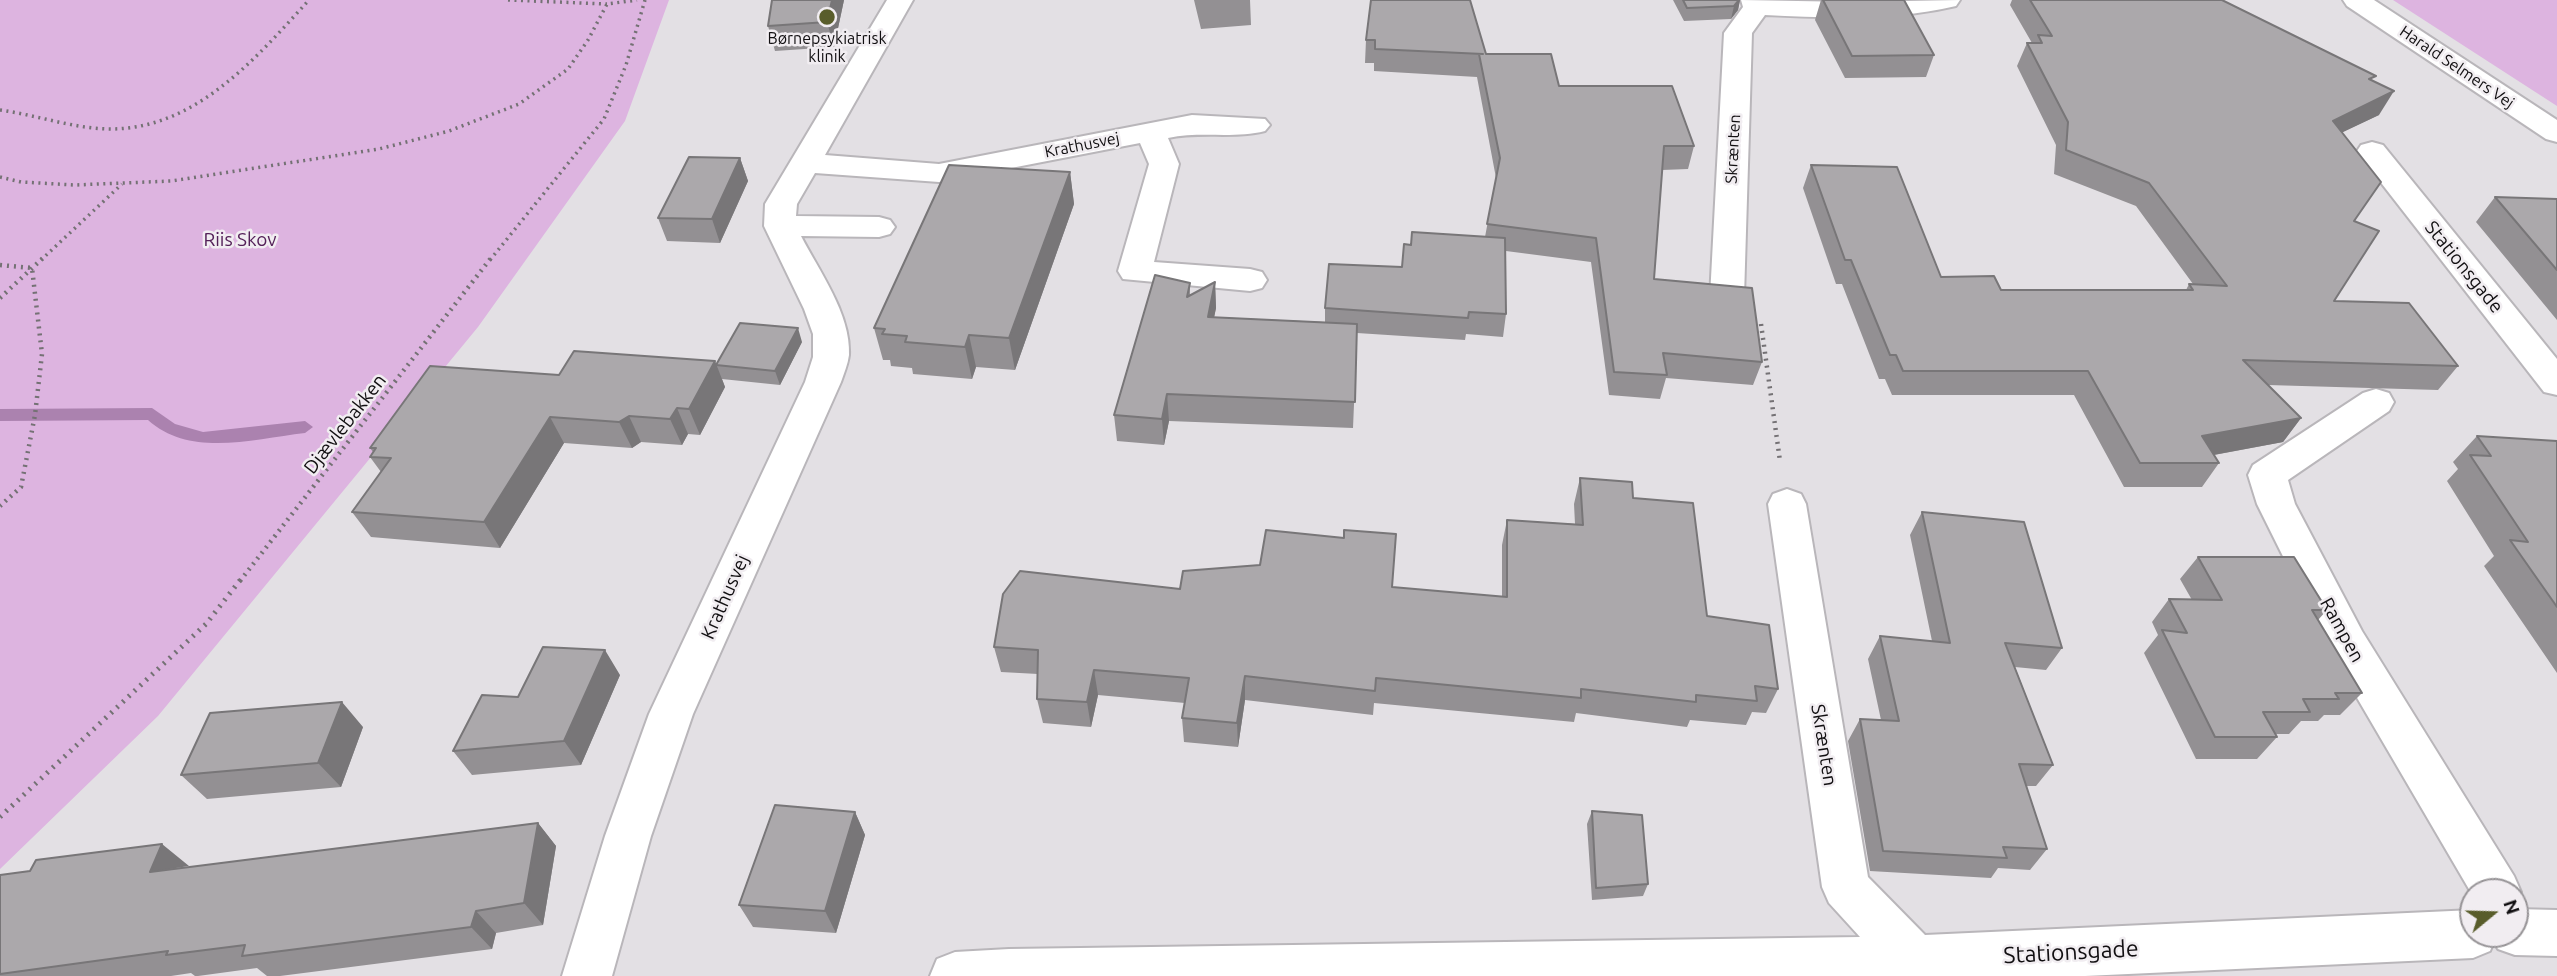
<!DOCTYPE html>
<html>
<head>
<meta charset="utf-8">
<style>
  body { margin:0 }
  #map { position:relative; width:2557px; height:976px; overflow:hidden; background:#e3e0e4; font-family:Ubuntu,sans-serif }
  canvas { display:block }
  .north { position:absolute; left:2459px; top:878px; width:70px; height:70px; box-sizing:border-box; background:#f1edf1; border:2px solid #979497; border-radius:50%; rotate:71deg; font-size:19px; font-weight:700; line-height:28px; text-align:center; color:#110f11 }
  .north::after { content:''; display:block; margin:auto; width:24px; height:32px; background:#595d2b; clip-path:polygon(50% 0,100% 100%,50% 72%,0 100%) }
</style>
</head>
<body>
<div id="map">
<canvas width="2557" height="976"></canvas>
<div class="north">N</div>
</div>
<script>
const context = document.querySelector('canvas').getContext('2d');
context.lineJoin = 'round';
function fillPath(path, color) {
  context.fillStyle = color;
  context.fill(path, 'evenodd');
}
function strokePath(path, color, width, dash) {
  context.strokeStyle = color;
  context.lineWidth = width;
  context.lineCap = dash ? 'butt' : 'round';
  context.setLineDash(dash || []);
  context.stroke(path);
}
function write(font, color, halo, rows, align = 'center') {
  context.font = font + ' Ubuntu,sans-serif';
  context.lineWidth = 5;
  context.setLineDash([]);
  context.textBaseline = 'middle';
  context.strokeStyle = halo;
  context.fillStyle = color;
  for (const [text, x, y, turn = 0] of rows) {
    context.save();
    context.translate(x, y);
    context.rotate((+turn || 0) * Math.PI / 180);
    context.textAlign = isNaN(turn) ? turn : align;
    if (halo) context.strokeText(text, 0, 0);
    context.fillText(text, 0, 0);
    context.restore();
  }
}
fillPath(new Path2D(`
  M 0,0 L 669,0 L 625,121 L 478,327 L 158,716 L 0,869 Z
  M 2393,0 L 2557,0 L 2557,106 Z`), '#ddb4e0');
fillPath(new Path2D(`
  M 152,408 L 175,424 L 203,432 L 305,421 L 313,427 L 305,433 C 253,439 190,458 148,420 L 0,421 L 0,409 Z`), '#ab82af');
const minor = new Path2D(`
  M 887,0 L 913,0 L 825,155 L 939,164 L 1192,115 L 1265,119 L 1270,125 L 1265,131 C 1234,139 1200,131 1168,138 L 1179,164 L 1154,262 L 1250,269 L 1262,272 L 1267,280 L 1262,288 L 1250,291 L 1123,279 L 1118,271 L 1149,164 L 1140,143 L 939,182 L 815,173 L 797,204 L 796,216 L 879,217 L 890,220 L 895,227 L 890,234 L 879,237 L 801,236 C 819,271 851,314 849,355 C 848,364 844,373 841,382 L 693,714 L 651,836 L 612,976 L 562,976 L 605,836 L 649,714 L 805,382 L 813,357 L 813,334 L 804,309 L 764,226 L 765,204 Z
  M 1741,0 L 1853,2 L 1960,0 L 1956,6 C 1893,21 1830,18 1765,15 L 1752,33 L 1744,297 L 1739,305 L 1727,308 L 1715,305 L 1710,297 L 1724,33 L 1743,7 Z
  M 2372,142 L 2383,145 L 2557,359 L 2557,395 L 2544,392 L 2361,157 L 2357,151 L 2361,145 Z
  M 2376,389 L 2389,393 L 2394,402 L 2389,411 L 2288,480 L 2295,504 L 2362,631 L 2514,876 L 2521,892 L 2515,906 L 2515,892 L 2473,892 L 2473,896 L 2332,655 L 2257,504 L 2248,475 L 2253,465 L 2363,393 Z
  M 1787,489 L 1801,494 L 1806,504 L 1868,877 L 1925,935 L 2473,910 L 2473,934 L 2515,934 L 2515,909 L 2557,910 L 2557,956 L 2515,955 L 2498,949 L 2494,941 L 2490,951 L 2473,958 L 2085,976 L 930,976 L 937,959 L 955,952 L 1009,949 L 1860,937 L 1829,903 L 1822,887 L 1768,504 L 1773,494 Z`);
const tertiary = new Path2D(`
  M 2343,0 L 2374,0 L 2557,120 L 2557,142 L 2546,139 L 2347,6 Z`);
strokePath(minor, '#b9b6ba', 4);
strokePath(tertiary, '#b9b6ba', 4);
strokePath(new Path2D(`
  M 508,0 L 607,4
  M 0,110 C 37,115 74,129 112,129 C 197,128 256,58 309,0
  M 0,177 L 21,182 L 75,185 L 171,181 L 379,149 L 449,131 L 519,104 L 568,69 L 588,40 L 607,4 L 637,0
  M 41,260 L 122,184
  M 490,260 L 604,119 L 626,65 L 645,0`), '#747174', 3.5, [2, 4.5]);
strokePath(new Path2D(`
  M 0,265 L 32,268 L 42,354 L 35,415 L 21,487 L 0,506
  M 0,298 L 43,258
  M 1761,324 L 1780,461
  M 240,581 L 491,258`), '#747174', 4.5, [2, 5]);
strokePath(new Path2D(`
  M 0,817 L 206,624 L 241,579`), '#747174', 5, [2, 6]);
fillPath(minor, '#fff');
fillPath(tertiary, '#fff');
fillPath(new Path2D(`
  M 844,0 L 834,47 L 775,51 L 768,26 Z
  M 1194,0 L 1250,0 L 1251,25 L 1201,29 Z
  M 1371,0 L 1486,54 L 1694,146 L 1688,169 L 1662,170 L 1654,279 L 1762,362 L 1753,385 L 1666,378 L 1660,399 L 1609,395 L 1591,262 L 1506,251 L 1506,314 L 1503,337 L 1466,334 L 1465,340 L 1357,333 L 1353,428 L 1169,421 L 1164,445 L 1117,441 L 1114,415 L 1190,283 L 1190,295 L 1215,282 L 1216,308 L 1214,317 L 1325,322 L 1325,308 L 1402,267 L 1411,245 L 1485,237 L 1496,178 L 1477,77 L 1374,71 L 1374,63 L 1365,63 L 1366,40 Z
  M 1673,0 L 1740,0 L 1738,10 L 1731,19 L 1684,21 Z
  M 1821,0 L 1904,0 L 1934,55 L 1926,77 L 1845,78 L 1815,20 Z
  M 2012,0 L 2222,0 L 2373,80 L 2379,115 L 2342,132 L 2354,221 L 2334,301 L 2458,366 L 2438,390 L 2268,385 L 2301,418 L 2283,442 L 2214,455 L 2219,463 L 2202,487 L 2124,487 L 2074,395 L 1892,395 L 1885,379 L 1879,379 L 1842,284 L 1836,284 L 1803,188 L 1811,165 L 1941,277 L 2001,290 L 2186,290 L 2189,284 L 2193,284 L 2136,206 L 2054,174 L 2056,145 L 2017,66 L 2027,43 L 2032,43 L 2010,5 Z
  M 740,158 L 748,181 L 720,243 L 667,241 L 658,218 Z
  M 1070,172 L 1074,204 L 1015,370 L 976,367 L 972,379 L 913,374 L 912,368 L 891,366 L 890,360 L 883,360 L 874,328 Z
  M 2495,197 L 2557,199 L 2557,320 L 2476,222 Z
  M 802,342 L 780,385 L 722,379 L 725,387 L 700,435 L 688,434 L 682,445 L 641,442 L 632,448 L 564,443 L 500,548 L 371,537 L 352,512 L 381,472 L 370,457 L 373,452 L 370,448 L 559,375 L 715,361 L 716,365 Z
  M 2477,436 L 2557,441 L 2557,673 L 2484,566 L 2494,556 L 2447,481 L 2458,469 L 2453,462 Z
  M 1580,478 L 1633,498 L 1707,616 L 1778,689 L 1766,713 L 1752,712 L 1746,725 L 1690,720 L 1687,727 L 1576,713 L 1574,722 L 1374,703 L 1373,715 L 1245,700 L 1238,747 L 1184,742 L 1182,718 L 1185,703 L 1098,695 L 1091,727 L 1043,723 L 1037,699 L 1038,674 L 1001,672 L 994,647 L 1180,589 L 1392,587 L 1502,597 L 1502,545 L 1507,520 L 1575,524 L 1574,504 Z
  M 1922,512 L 2062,648 L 2046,670 L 2015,667 L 2053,765 L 2036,786 L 2026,786 L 2047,849 L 2030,870 L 1998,868 L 1991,878 L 1870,871 L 1848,741 L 1860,719 L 1881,720 L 1868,659 L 1880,636 L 1932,641 L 1910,535 Z
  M 2198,557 L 2327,610 L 2318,620 L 2362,693 L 2340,715 L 2324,715 L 2318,721 L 2301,721 L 2289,734 L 2276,734 L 2277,737 L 2257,759 L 2196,759 L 2144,653 L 2158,635 L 2152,622 L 2169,599 L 2192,600 L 2180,579 Z
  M 620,675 L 581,765 L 472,775 L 453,751 L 518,697 Z
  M 363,727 L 341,787 L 207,799 L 181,775 Z
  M 1592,811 L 1648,884 L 1643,896 L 1592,900 L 1587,824 Z
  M 855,812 L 865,835 L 836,933 L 753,927 L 739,905 Z
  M 538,823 L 556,846 L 543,925 L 496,933 L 492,949 L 280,976 L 267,976 L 257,968 L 198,976 L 195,976 L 191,973 L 171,976 L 0,976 L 0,875 L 189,867 Z`), '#939093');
fillPath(new Path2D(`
  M 832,0 L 844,0 L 834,47 L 827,22 Z
  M 1739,0 L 1740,0 L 1738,10 L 1731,19 L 1734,6 Z
  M 2394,91 L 2379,115 L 2318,144 L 2333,121 Z
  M 740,158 L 748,181 L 720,243 L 712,219 Z
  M 1070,172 L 1074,204 L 1015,370 L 1009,338 Z
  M 1215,282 L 1216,308 L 1209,343 L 1208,317 Z
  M 798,328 L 802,342 L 780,385 L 775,371 Z
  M 969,335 L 976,367 L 972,379 L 965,347 Z
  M 715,361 L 725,387 L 700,435 L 689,409 Z
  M 1167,394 L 1169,421 L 1164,445 L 1162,419 Z
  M 677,408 L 688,434 L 682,445 L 670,419 Z
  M 629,416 L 641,442 L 632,448 L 619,422 Z
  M 550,417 L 564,443 L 500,548 L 484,522 Z
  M 2301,418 L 2283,442 L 2186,460 L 2202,436 Z
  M 605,650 L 620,675 L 581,765 L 564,741 Z
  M 1094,670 L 1098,695 L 1091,727 L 1087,702 Z
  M 1245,676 L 1245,700 L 1238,747 L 1237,723 Z
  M 342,702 L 363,727 L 341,787 L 318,763 Z
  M 855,812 L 865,835 L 836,933 L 825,911 Z
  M 538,823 L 556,846 L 543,925 L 524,903 Z
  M 162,844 L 189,866 L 150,872 Z
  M 476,911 L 496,933 L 492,949 L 471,927 Z`), '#787678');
const building = new Path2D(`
  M 772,0 L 832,0 L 827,22 L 768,26 Z
  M 1371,0 L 1470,0 L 1486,54 L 1551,54 L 1559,86 L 1672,86 L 1694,146 L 1664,146 L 1654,279 L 1752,288 L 1762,362 L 1663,353 L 1667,375 L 1614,372 L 1596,238 L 1487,224 L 1500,158 L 1479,54 L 1483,54 L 1375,49 L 1375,40 L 1366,40 Z
  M 1683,0 L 1739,0 L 1734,6 L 1687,8 Z
  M 1823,0 L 1904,0 L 1934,55 L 1852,56 Z
  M 2030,0 L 2222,0 L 2376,76 L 2369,79 L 2394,91 L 2333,121 L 2381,182 L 2354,221 L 2379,231 L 2334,301 L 2409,303 L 2458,366 L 2243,360 L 2301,418 L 2202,436 L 2219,463 L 2140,463 L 2088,371 L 1903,371 L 1896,355 L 1890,355 L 1851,260 L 1845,260 L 1811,165 L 1897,167 L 1941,277 L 1994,276 L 2001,290 L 2193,290 L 2189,284 L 2227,286 L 2149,183 L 2066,150 L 2068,122 L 2027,43 L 2042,43 L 2038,35 L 2052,36 Z
  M 689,157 L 740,158 L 712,219 L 658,218 Z
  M 949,165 L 1070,172 L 1009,338 L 969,335 L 965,347 L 905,342 L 907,336 L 882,334 L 885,329 L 874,328 Z
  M 2495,197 L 2557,199 L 2557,270 Z
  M 1412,232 L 1505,238 L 1506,314 L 1469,312 L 1468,318 L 1325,308 L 1329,264 L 1402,267 L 1404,244 L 1411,245 Z
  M 1155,275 L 1190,283 L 1187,297 L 1215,282 L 1208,317 L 1357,324 L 1355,402 L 1167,394 L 1162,419 L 1114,415 Z
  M 740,323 L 798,328 L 775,371 L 716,365 Z
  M 574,351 L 715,361 L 689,409 L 677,408 L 670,419 L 629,416 L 619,422 L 550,417 L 484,522 L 352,512 L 391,458 L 370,457 L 376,448 L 370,448 L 430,366 L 559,375 Z
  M 2477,436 L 2557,441 L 2557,607 L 2510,540 L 2528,542 L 2470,455 L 2491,456 Z
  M 1580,478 L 1632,482 L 1633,498 L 1693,503 L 1707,616 L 1769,625 L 1778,689 L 1755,686 L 1757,701 L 1696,695 L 1696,702 L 1581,689 L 1581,698 L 1376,678 L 1375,691 L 1245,676 L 1237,723 L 1182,718 L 1189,678 L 1094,670 L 1087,702 L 1037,699 L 1038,650 L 994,647 L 1003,594 L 1020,571 L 1180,589 L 1183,571 L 1260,565 L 1266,530 L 1344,538 L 1344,530 L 1396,534 L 1392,587 L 1507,597 L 1507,520 L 1583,525 Z
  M 1922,512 L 2024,522 L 2062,648 L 2005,643 L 2053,765 L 2019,764 L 2047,849 L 2003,847 L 2007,858 L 1883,851 L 1860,719 L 1899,721 L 1880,636 L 1950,643 Z
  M 2198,557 L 2294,557 L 2327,610 L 2312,610 L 2362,693 L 2335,693 L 2339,699 L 2303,699 L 2310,712 L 2263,712 L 2277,737 L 2215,737 L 2162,630 L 2187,633 L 2169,599 L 2222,600 Z
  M 543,647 L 605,650 L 564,741 L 453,751 L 482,695 L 518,697 Z
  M 342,702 L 318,763 L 181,775 L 210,713 Z
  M 775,805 L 855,812 L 825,911 L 739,905 Z
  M 1592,811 L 1642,815 L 1648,884 L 1596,888 Z
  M 538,823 L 524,903 L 476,911 L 471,927 L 242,956 L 245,945 L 166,955 L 168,951 L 0,974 L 0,875 L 30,871 L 36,860 L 162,844 L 150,872 Z`);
fillPath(building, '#aba8ab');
strokePath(building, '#787678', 2);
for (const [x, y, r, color] of [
  [827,17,9,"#595d2b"]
]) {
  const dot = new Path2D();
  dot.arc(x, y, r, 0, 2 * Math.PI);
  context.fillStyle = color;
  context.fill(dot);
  strokePath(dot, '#f1edf1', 2.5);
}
write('16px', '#110f11', '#f1edf1', [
  ["Børnepsykiatrisk",827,39],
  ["klinik",827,57]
]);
write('16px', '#110f11', '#f1edf1', [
  ["Harald Selmers Vej",2457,67,34],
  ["Krathusvej",1082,145,-11],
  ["Skrænten",1733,149,-87]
]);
write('19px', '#542159', '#f1edf1', [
  ["Riis Skov",240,240]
]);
write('19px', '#110f11', '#f1edf1', [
  ["Stationsgade",2464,267,51],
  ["Djævlebakken",345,424,-52],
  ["Krathusvej",725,597,-66],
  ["Rampen",2342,630,61],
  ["Skrænten",1824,745,81]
]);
write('23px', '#110f11', '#f1edf1', [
  ["Stationsgade",2071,952,-3]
]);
</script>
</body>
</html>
